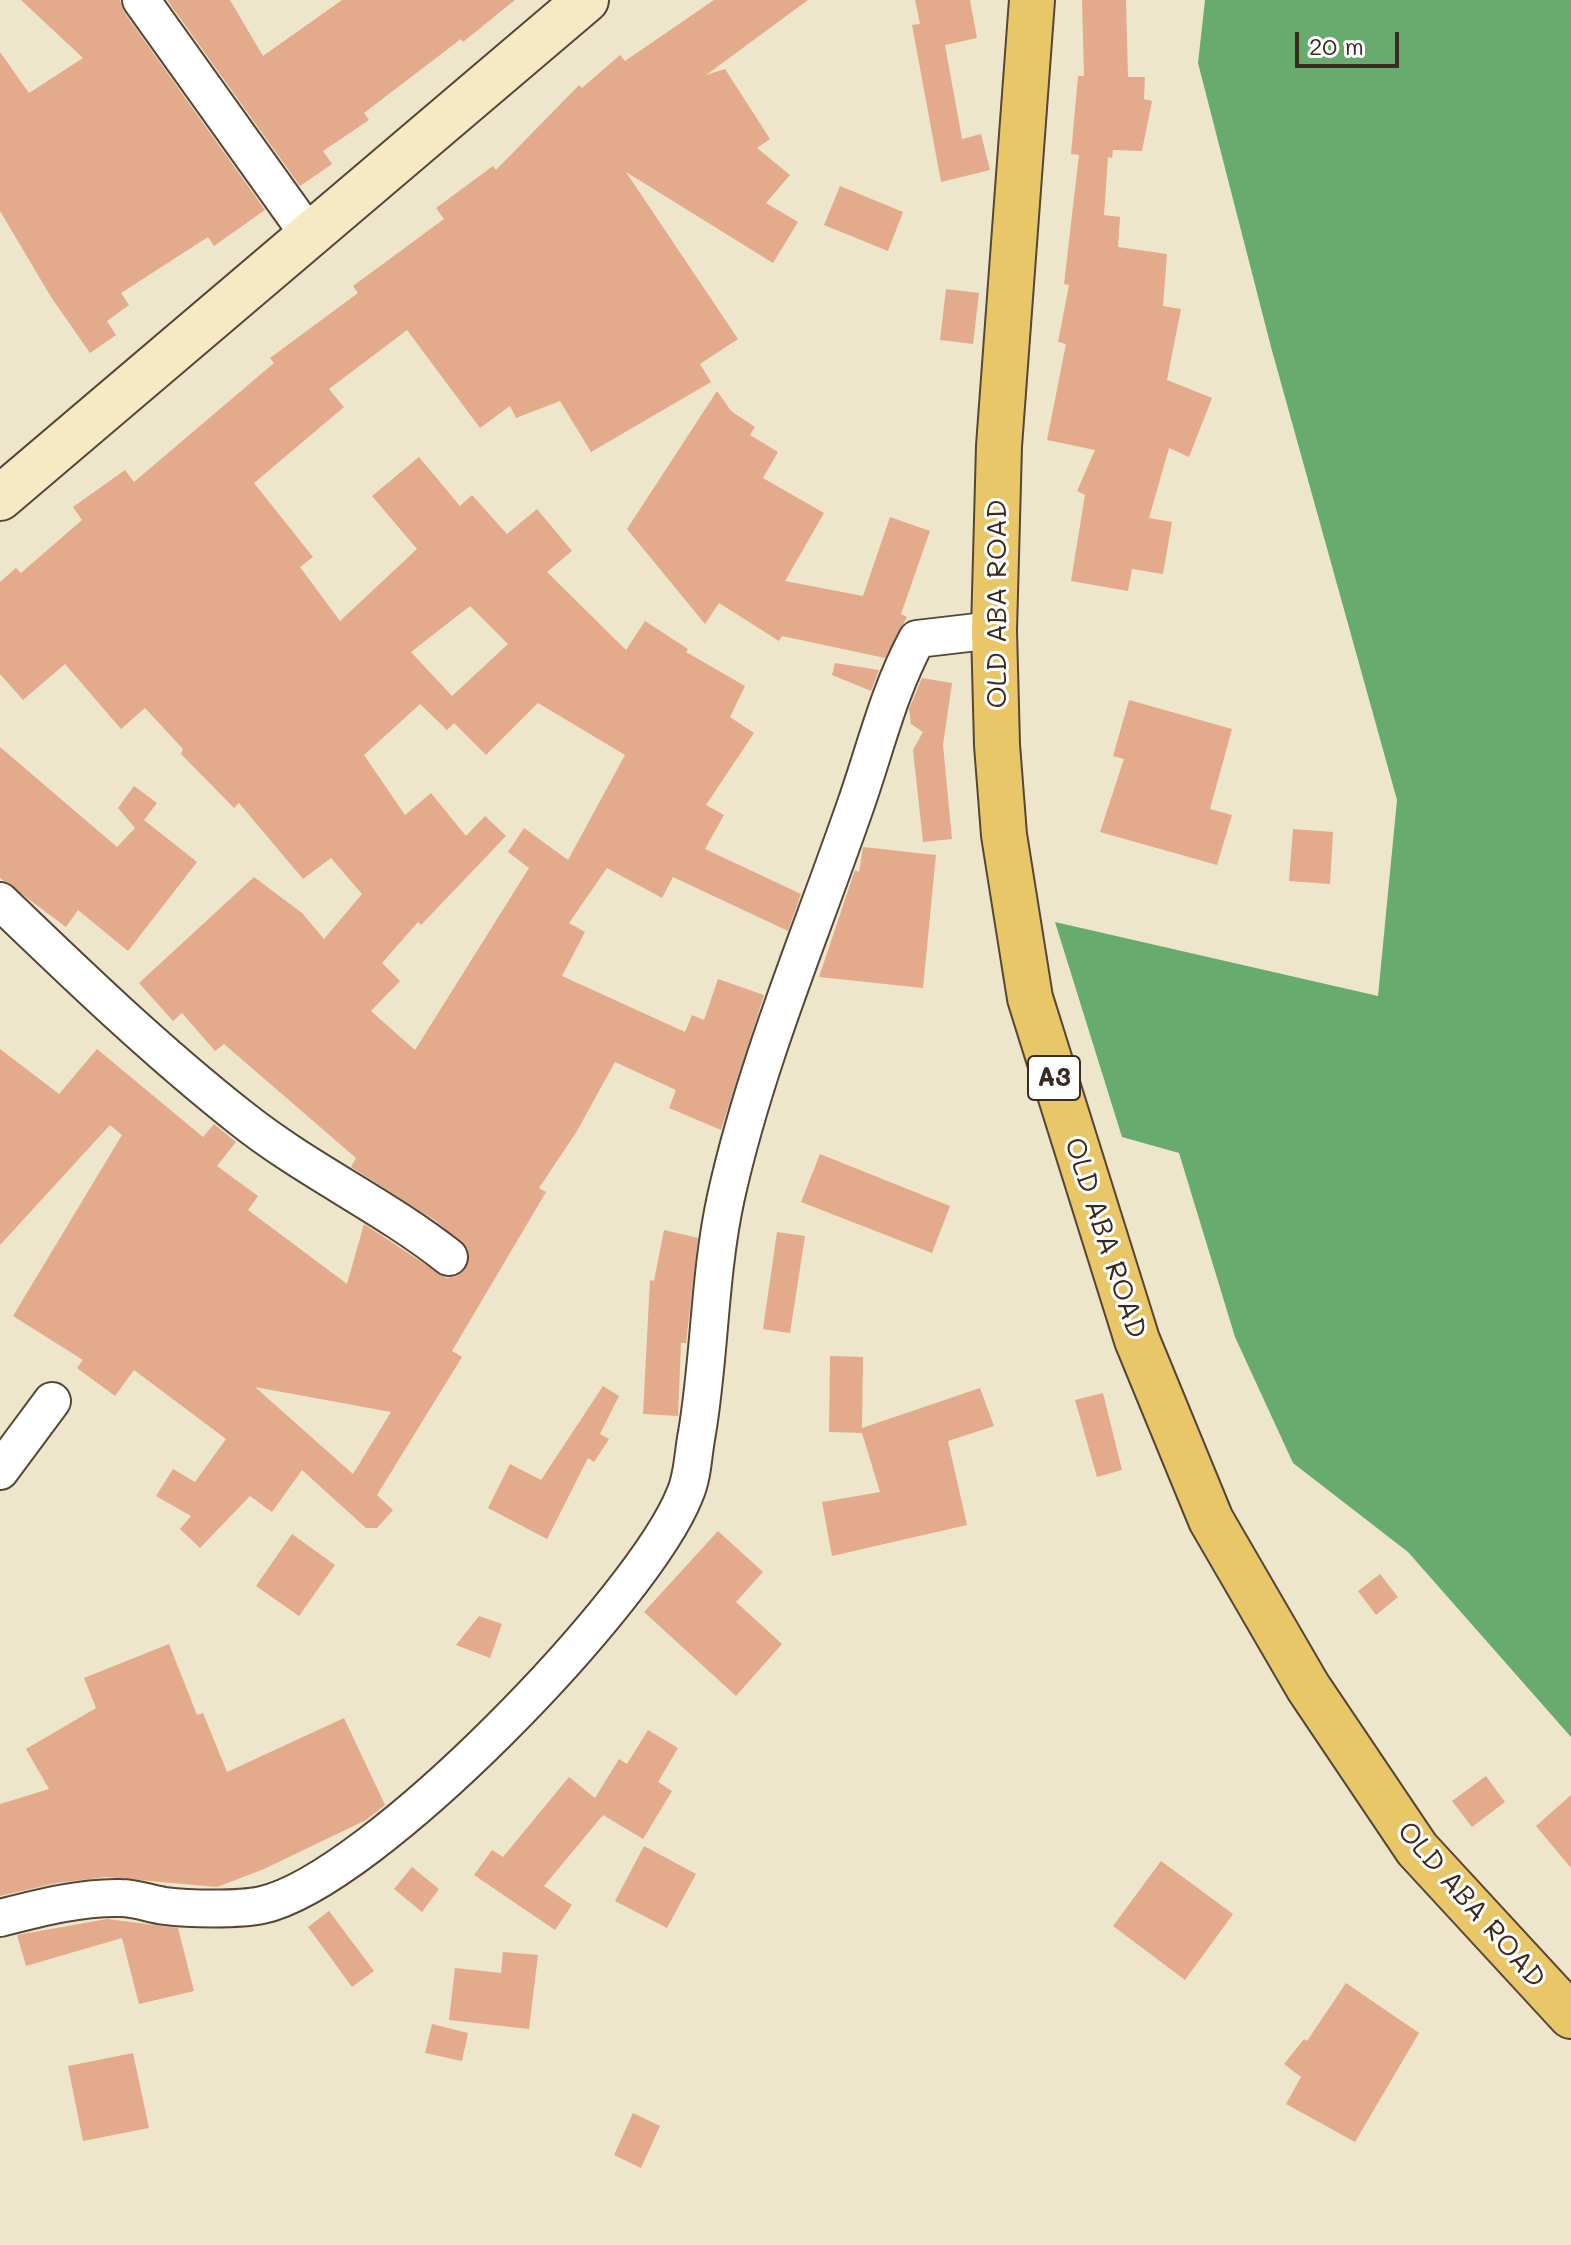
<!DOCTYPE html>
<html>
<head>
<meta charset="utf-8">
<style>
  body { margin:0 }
  #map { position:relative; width:1571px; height:2245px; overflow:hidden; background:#eee6ca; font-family:Mali,sans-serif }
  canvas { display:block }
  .scale { position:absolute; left:1295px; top:32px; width:104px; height:36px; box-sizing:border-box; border:4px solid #3b2a1e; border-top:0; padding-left:10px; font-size:24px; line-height:28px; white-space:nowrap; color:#3b2a1e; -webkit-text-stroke:6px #fff; paint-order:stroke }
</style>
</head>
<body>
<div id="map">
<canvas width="1571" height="2245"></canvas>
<div class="scale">20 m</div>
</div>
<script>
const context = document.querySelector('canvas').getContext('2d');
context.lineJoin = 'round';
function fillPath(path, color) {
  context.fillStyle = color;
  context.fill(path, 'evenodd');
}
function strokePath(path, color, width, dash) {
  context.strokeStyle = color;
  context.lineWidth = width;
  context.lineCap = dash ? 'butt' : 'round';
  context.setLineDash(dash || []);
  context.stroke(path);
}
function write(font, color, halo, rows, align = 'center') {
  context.font = font + ' Mali,sans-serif';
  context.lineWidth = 6;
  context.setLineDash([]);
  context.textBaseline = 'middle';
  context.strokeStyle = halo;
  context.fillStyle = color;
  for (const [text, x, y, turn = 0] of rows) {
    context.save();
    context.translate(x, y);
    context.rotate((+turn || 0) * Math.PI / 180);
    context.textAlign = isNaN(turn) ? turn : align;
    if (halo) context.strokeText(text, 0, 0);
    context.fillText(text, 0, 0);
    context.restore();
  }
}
fillPath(new Path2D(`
  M 1205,0 L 1571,0 L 1571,1737 L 1408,1552 L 1293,1463 L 1235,1337 L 1179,1153 L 1122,1137 L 1055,922 L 1378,996 L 1397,800 L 1271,347 L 1198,63 Z`), '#68ab6f');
fillPath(new Path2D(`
  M 21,0 L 120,0 L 124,12 L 265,210 L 214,246 L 208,237 L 121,293 L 129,305 L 107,321 L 116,335 L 90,353 L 51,297 L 0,211 L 0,52 L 29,93 L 83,58 Z
  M 167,0 L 230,0 L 263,56 L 342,0 L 515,0 L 463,42 L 461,39 L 364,113 L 369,120 L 323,151 L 332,164 L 300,186 Z
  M 714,0 L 808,0 L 706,75 L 725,69 L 770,139 L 757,148 L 790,175 L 766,203 L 798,222 L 773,263 L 626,172 L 738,339 L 700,364 L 711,382 L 591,452 L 560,401 L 516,418 L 510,406 L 480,428 L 407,330 L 329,389 L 344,407 L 254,483 L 313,557 L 300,567 L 340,621 L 417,549 L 372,496 L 419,457 L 460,506 L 472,495 L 507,534 L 537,509 L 572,551 L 547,572 L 626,650 L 645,621 L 688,649 L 686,652 L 745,686 L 730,717 L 754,733 L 706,805 L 724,815 L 705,849 L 801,894 L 788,931 L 673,877 L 662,898 L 607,868 L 569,923 L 585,932 L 562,976 L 685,1032 L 692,1015 L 704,1020 L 718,979 L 764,995 L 721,1130 L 669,1108 L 676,1090 L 615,1062 L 577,1131 L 539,1188 L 546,1192 L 452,1351 L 462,1357 L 377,1495 L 393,1510 L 377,1528 L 366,1528 L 302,1470 L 272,1512 L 250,1496 L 200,1548 L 180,1529 L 191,1516 L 156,1496 L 173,1469 L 195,1482 L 226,1439 L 134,1370 L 115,1396 L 77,1368 L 83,1360 L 13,1316 L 122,1135 L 110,1125 L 0,1245 L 0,1049 L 59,1094 L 97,1049 L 203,1137 L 214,1124 L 236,1142 L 217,1166 L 258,1196 L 248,1210 L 347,1284 L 364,1224 L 446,1278 L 457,1276 L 465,1270 L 468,1249 L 436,1221 L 351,1167 L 356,1158 L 224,1044 L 215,1051 L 182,1013 L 173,1021 L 139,983 L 254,877 L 302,913 L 324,939 L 362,894 L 331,858 L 303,879 L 239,803 L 234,808 L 181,754 L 183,749 L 145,708 L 121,729 L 65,664 L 23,700 L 0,674 L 0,582 L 16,568 L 21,573 L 82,520 L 73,507 L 125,470 L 134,482 L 274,363 L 270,358 L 358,293 L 353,286 L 444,219 L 436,208 L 493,166 L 496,170 L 579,85 L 582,88 L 620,55 L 625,61 ZM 470,606 L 508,644 L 452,696 L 411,652 ZM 538,703 L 625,755 L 568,860 L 524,828 L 508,852 L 529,868 L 415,1050 L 371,1011 L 400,981 L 382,963 L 418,922 L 421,925 L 506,836 L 485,816 L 466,836 L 431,793 L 405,815 L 364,755 L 420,704 L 447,730 L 454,723 L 486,755 ZM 255,1387 L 391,1412 L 353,1474 Z
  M 915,0 L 970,0 L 977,38 L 945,45 L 962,139 L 981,134 L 990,170 L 941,182 L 912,25 L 920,24 Z
  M 1082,0 L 1126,0 L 1128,77 L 1145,77 L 1144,99 L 1152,101 L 1142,151 L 1113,150 L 1112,158 L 1108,157 L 1104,215 L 1120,217 L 1118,247 L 1167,254 L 1163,306 L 1181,309 L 1167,380 L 1212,398 L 1189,457 L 1169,448 L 1149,518 L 1172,522 L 1163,574 L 1132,569 L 1128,591 L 1071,581 L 1085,495 L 1077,491 L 1095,450 L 1047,440 L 1066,344 L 1058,342 L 1069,285 L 1064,284 L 1079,155 L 1071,154 L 1078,76 L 1084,76 Z
  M 840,186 L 903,212 L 888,251 L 824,225 Z
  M 946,289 L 979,293 L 973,344 L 940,340 Z
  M 717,391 L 731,411 L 755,427 L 750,435 L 778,452 L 763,478 L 824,513 L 785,581 L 863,596 L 890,517 L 930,531 L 901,614 L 907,617 L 885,658 L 782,636 L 779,641 L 719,603 L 705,624 L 627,529 Z
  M 835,663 L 879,670 L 871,691 L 832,675 Z
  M 922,678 L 952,683 L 943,745 L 952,839 L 923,842 L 913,750 L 923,732 L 911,724 L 909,709 Z
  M 1129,700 L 1232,729 L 1210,809 L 1232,815 L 1217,865 L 1100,832 L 1124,759 L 1113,756 Z
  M 0,747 L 117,847 L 135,828 L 118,808 L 134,786 L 157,803 L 144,820 L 197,862 L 128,951 L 78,910 L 66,927 L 0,878 Z
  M 1293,829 L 1333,832 L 1330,884 L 1289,881 Z
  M 863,847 L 936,855 L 923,988 L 819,977 L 855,870 L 859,872 Z
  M 820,1154 L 950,1206 L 932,1253 L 801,1202 Z
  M 664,1230 L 698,1238 L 686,1343 L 681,1343 L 678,1416 L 643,1414 L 650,1280 L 654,1281 Z
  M 777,1232 L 805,1236 L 790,1333 L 763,1329 Z
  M 830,1356 L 863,1357 L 862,1428 L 980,1388 L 994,1426 L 948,1441 L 967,1525 L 832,1556 L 822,1502 L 880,1492 L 862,1433 L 829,1432 Z
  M 603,1386 L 619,1396 L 600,1434 L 609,1439 L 594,1462 L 588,1458 L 547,1539 L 488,1508 L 510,1464 L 541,1480 Z
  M 1103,1393 L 1122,1470 L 1097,1477 L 1075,1400 Z
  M 718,1531 L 763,1572 L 736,1602 L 782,1644 L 736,1696 L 644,1612 Z
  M 292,1534 L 335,1565 L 299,1616 L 256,1586 Z
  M 1380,1574 L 1398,1597 L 1376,1615 L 1358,1591 Z
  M 479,1616 L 502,1624 L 490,1658 L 456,1645 Z
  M 169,1644 L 197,1715 L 203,1713 L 227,1772 L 344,1718 L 385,1805 L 366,1820 L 264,1869 L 217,1887 L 106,1877 L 57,1883 L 0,1896 L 0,1804 L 49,1789 L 26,1749 L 96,1708 L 84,1678 Z
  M 648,1730 L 678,1748 L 658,1782 L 672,1791 L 643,1839 L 603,1815 L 544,1886 L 572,1905 L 555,1930 L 474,1875 L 492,1850 L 503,1857 L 569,1777 L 595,1798 L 619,1759 L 627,1764 Z
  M 1486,1776 L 1505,1802 L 1472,1827 L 1452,1801 Z
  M 1571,1795 L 1571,1868 L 1536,1826 Z
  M 644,1846 L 696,1874 L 667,1928 L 615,1901 Z
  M 1161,1861 L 1233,1914 L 1185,1980 L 1113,1926 Z
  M 412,1867 L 439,1889 L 422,1912 L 394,1889 Z
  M 329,1911 L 374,1971 L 352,1987 L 308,1927 Z
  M 107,1919 L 178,1928 L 194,1991 L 139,2004 L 122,1938 L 26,1966 L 17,1935 Z
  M 503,1952 L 538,1955 L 529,2029 L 449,2020 L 455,1968 L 501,1973 Z
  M 1346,1983 L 1419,2033 L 1355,2142 L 1286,2104 L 1301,2077 L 1284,2064 L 1304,2039 L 1307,2041 Z
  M 432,2024 L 468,2033 L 462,2061 L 425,2053 Z
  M 133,2053 L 149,2128 L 83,2141 L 68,2066 Z
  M 633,2113 L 660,2126 L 641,2168 L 614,2155 Z`), '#e4aa8c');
const minor = new Path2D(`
  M 141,0 L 309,235
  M 0,901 C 78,976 156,1051 241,1118 C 306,1170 383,1205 449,1257
  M 0,1471 L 52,1401
  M 0,1918 C 39,1908 81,1897 121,1898 C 136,1898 150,1904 165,1906 C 188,1909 239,1910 262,1905 C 372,1881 644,1599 685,1494 C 693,1476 693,1453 697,1433 C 710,1356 709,1275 726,1197 C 756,1062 811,934 856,804 C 876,747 888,693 917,639 L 994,630`);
const secondary = new Path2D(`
  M 0,498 L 586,0`);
const primary = new Path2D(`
  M 1032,0 L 999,446 L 994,630 L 997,745 L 1004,835 L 1030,998 L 1137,1340 L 1211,1520 L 1308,1687 L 1417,1849 L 1571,2016`);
strokePath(minor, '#564638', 40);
strokePath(secondary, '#564638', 48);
strokePath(primary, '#564638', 48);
strokePath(minor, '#fff', 36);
strokePath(secondary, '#f6e9c3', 44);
strokePath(primary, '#e9c769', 44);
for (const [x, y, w] of [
  [1054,1078,52]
]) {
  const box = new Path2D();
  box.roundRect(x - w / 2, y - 22, w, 44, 6);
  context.fillStyle = '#fff';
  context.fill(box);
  strokePath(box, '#3b2a1e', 2);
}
write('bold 26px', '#3b2a1e', null, [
  ["A3",1054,1078]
]);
write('28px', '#3b2a1e', '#fff', [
  ["OLD ABA ROAD",997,604,-90],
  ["OLD ABA ROAD",1105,1238,72],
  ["OLD ABA ROAD",1471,1905,49]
]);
</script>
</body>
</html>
